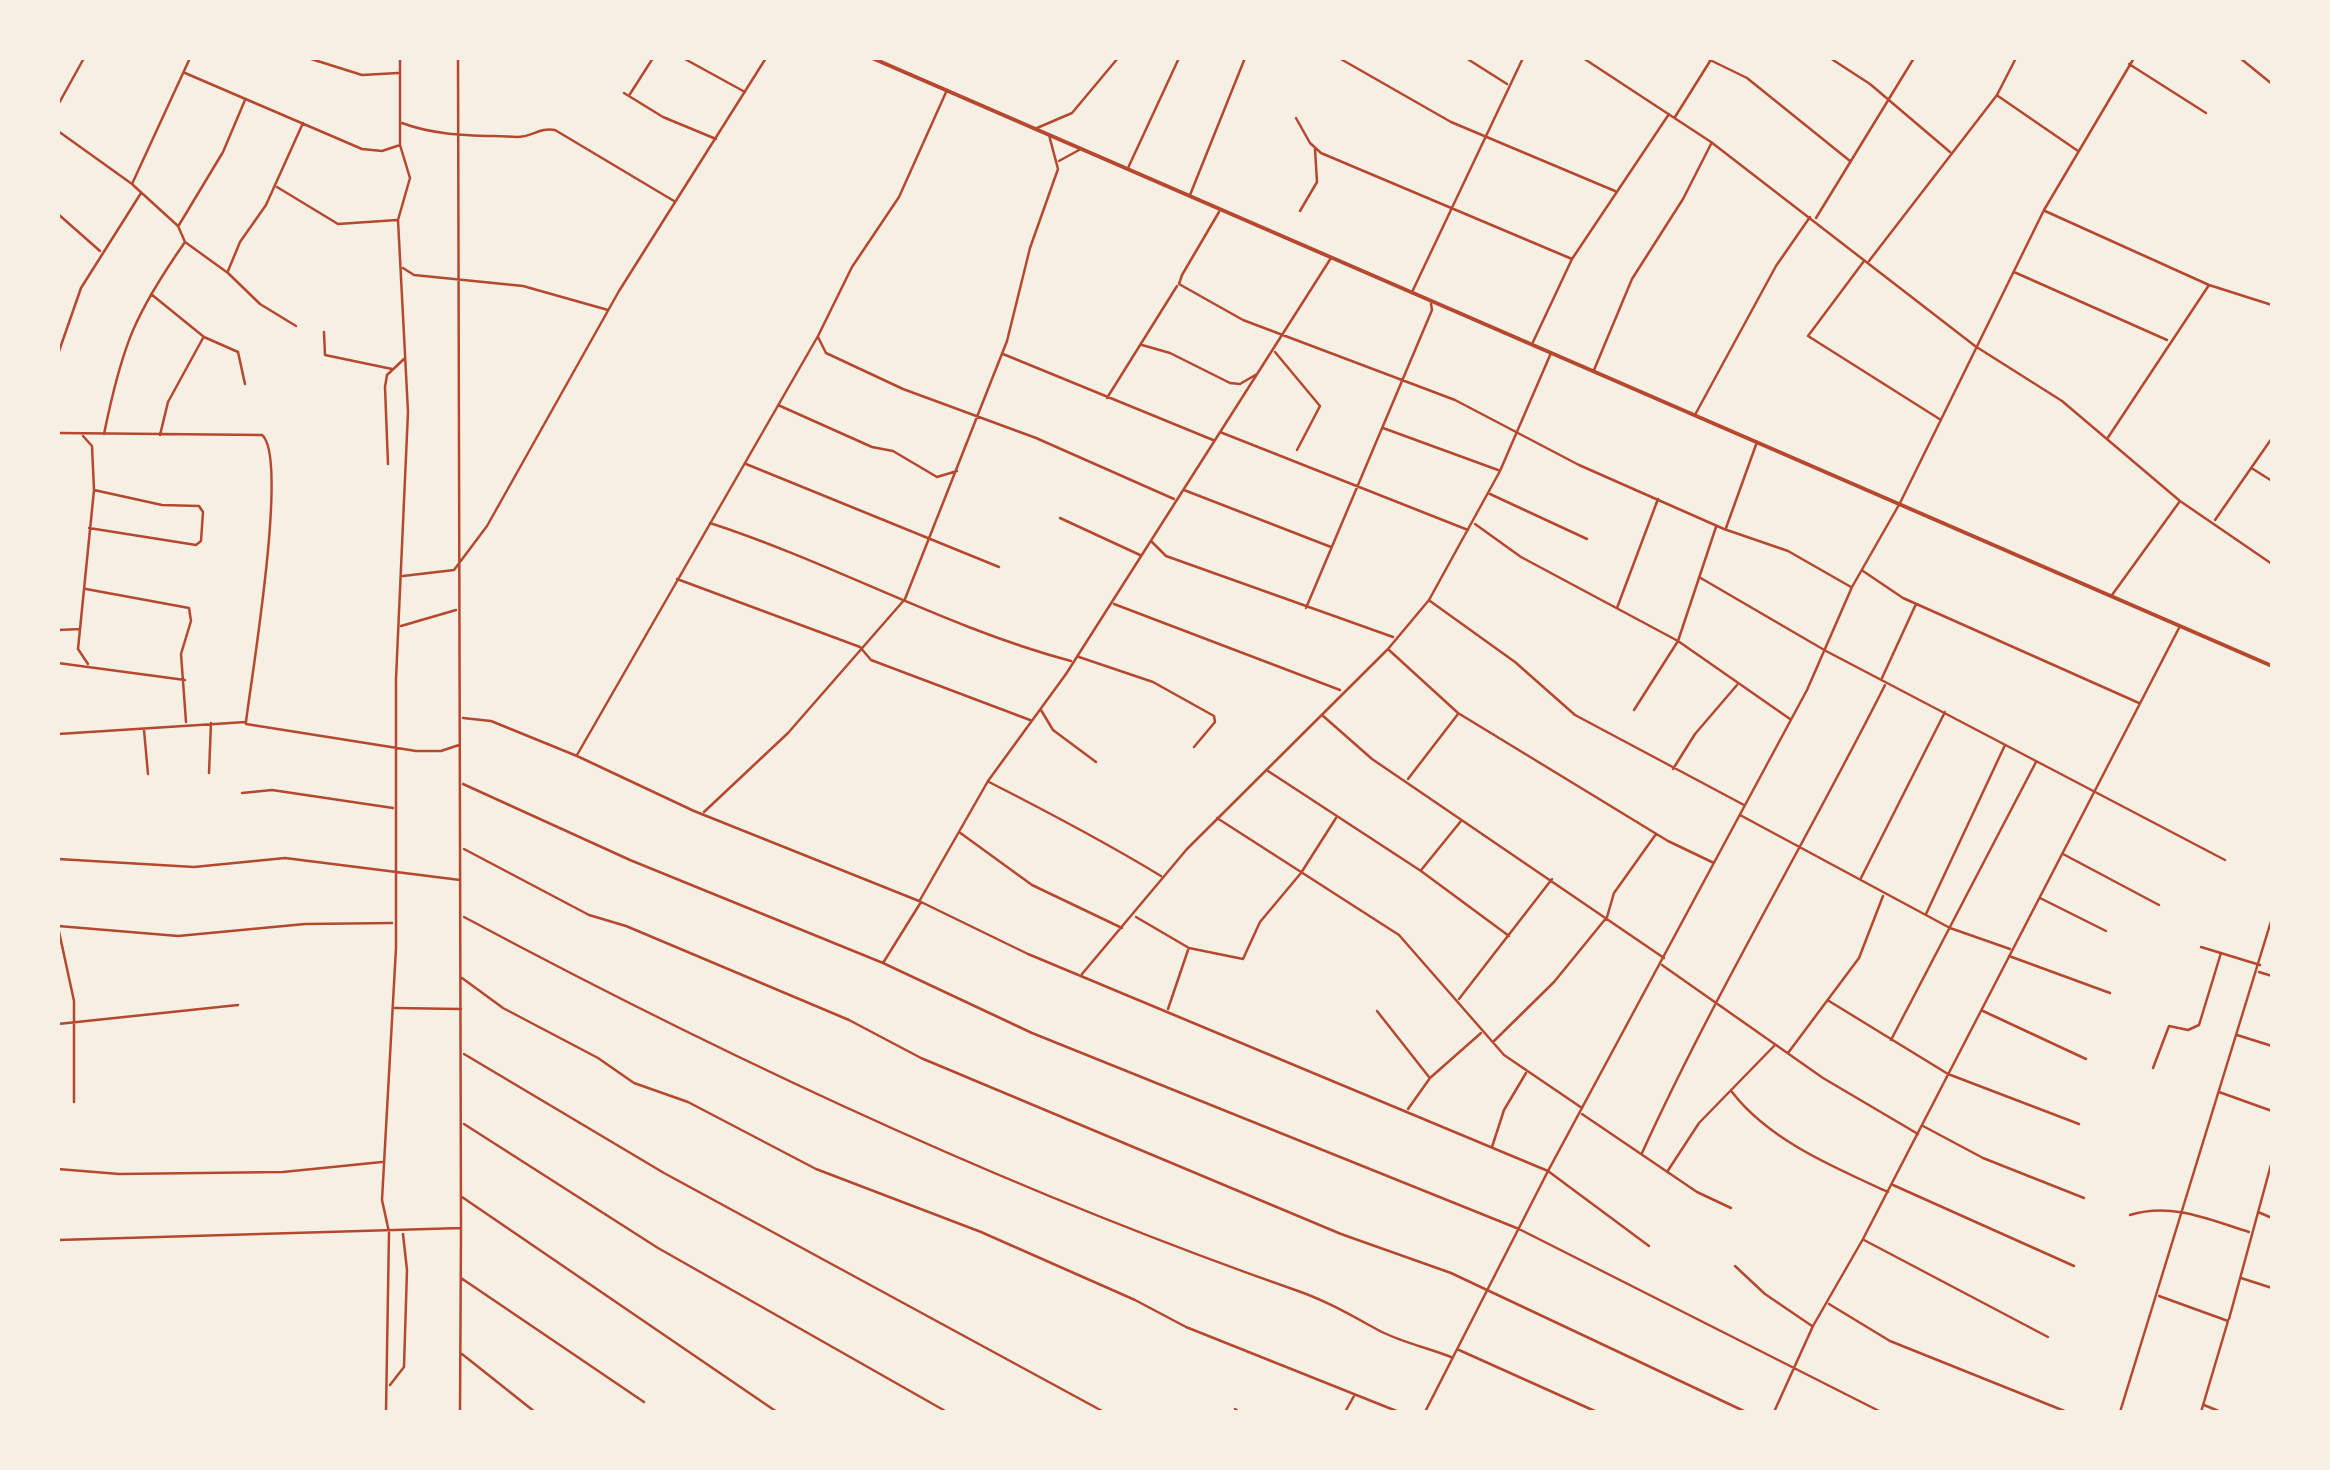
<!DOCTYPE html>
<html>
<head>
<meta charset="utf-8">
<style>
  body { margin:0 }
  #map { position:relative; width:2330px; height:1470px; overflow:hidden; background:#f6efe4; font-family:Arial,sans-serif }
  canvas { display:block }
  .frame { position:absolute; inset:0; border:60px solid #f6efe4; pointer-events:none }
</style>
</head>
<body>
<div id="map">
<canvas width="2330" height="1470"></canvas>
<div class="frame"></div>
</div>
<script>
const context = document.querySelector('canvas').getContext('2d');
context.lineJoin = 'round';
function strokePath(path, color, width, dash) {
  context.strokeStyle = color;
  context.lineWidth = width;
  context.lineCap = dash ? 'butt' : 'round';
  context.setLineDash(dash || []);
  context.stroke(path);
}
strokePath(new Path2D(`
  M 308,58 L 362,75 L 398,73
  M 683,58 L 745,92
  M 1339,58 L 1451,122 L 1615,191
  M 1466,58 L 1507,84
  M 1583,58 L 1711,142 L 1975,346 L 2062,401 L 2180,501 L 2272,564
  M 1706,58 L 1747,78 L 1850,161
  M 1830,58 L 1870,84 L 1950,152
  M 2240,58 L 2272,84
  M 2129,64 L 2206,113
  M 185,73 L 362,149 L 382,151 L 400,145
  M 624,93 L 663,117 L 716,139
  M 630,94 L 653,58
  M 1998,96 L 2078,151
  M 58,105 L 84,58
  M 1675,117 L 1712,58
  M 1296,118 L 1310,143 L 1321,153 L 1572,259
  M 402,123 C 439,137 478,135 517,137 C 532,137 540,127 555,130 L 674,201
  M 1037,128 L 1072,113 L 1118,58
  M 58,131 L 132,184 L 190,58
  M 1059,161 L 1079,150
  M 1128,168 L 1179,58
  M 133,185 L 178,226 L 185,242 L 228,273 L 260,304 L 296,326
  M 277,187 L 338,224 L 397,220
  M 1190,195 L 1245,58
  M 1300,211 L 1317,182 L 1315,149
  M 2045,211 L 2209,285 L 2272,305
  M 1219,212 L 1182,275 L 1179,284 L 1243,320 L 1455,400 L 1579,465 L 1724,529 L 1788,551 L 1851,587
  M 58,214 L 100,251
  M 1816,218 L 1914,58
  M 179,225 L 223,152 L 245,100
  M 1864,261 L 1808,336 L 1941,420
  M 1869,261 L 1997,95 L 2016,58
  M 403,268 L 414,275 L 523,286 L 608,310
  M 228,271 L 240,242 L 266,205 L 303,123
  M 2014,272 L 2167,340
  M 1413,290 L 1523,58
  M 151,294 L 204,337 L 238,352 L 245,384
  M 324,332 L 325,355 L 392,369
  M 818,337 L 826,353 L 903,389 L 1036,438 L 1174,499
  M 1533,342 L 1572,259 L 1669,114
  M 1142,345 L 1170,353 L 1230,383 L 1240,384 L 1257,374
  M 1275,352 L 1320,406 L 1297,450
  M 58,354 L 81,288 L 141,193
  M 1003,354 L 1213,440
  M 1594,370 L 1632,279 L 1683,199 L 1711,144
  M 1107,398 L 1177,286
  M 778,405 L 872,447 L 893,451 L 937,477 L 957,471
  M 1696,413 L 1776,266 L 1810,217
  M 1383,428 L 1498,470
  M 1220,432 L 1468,530
  M 58,433 L 262,435 C 289,457 251,679 246,722 L 58,734
  M 104,434 C 122,346 134,315 185,242
  M 160,435 L 168,402 L 203,338
  M 83,436 L 92,446 L 94,490 L 78,649 L 88,664
  M 2107,439 L 2209,285
  M 388,464 L 385,387 L 387,375 L 404,359
  M 746,464 L 999,567
  M 2253,469 L 2272,481
  M 1184,490 L 1331,547
  M 1490,494 L 1587,539
  M 1060,518 L 1140,555
  M 2215,520 L 2272,438
  M 710,523 C 833,563 947,628 1071,661
  M 1475,524 L 1521,557 L 1678,641 L 1790,719
  M 89,528 L 196,545 L 201,541 L 203,512 L 199,506 L 162,505 L 94,490
  M 1726,528 L 1757,442
  M 1152,542 L 1166,556 L 1393,637
  M 1863,571 L 1903,598 L 2139,703
  M 403,576 L 454,570 L 487,526 L 619,291 L 766,58
  M 1699,577 L 1826,651 L 2225,860
  M 677,579 L 860,647 L 871,660 L 1030,720
  M 86,589 L 189,608 L 191,621 L 181,654 L 186,722
  M 2112,595 L 2180,501
  M 1430,601 L 1515,662 L 1575,715 L 1744,805
  M 1114,604 L 1340,690
  M 1306,608 L 1432,310 L 1431,304
  M 1617,608 L 1658,499
  M 401,626 L 456,610
  M 58,630 L 80,629
  M 1389,650 L 1458,713 L 1668,841 L 1714,863
  M 1079,657 L 1153,682 L 1214,716 L 1215,722 L 1194,747
  M 58,663 L 185,680
  M 1882,678 L 1916,604
  M 1041,710 L 1053,730 L 1096,762
  M 1634,710 L 1678,641 L 1716,527
  M 1322,715 L 1372,759 L 1664,958
  M 463,718 L 491,721 L 577,756 L 694,811 L 919,901 L 1028,954 L 1548,1171 L 1649,1246
  M 246,724 L 416,751 L 441,751 L 459,745
  M 144,730 L 148,774
  M 577,755 L 818,336 L 852,267 L 899,197 L 947,90
  M 1673,769 L 1695,734 L 1737,685
  M 1268,771 L 1421,871 L 1509,936
  M 209,773 L 211,723
  M 1408,779 L 1458,714
  M 989,782 C 1048,812 1105,842 1161,876
  M 463,784 L 630,860 L 883,963
  M 242,793 L 272,790 L 393,808
  M 704,812 L 788,733 L 905,599 L 1007,341 L 1030,248 L 1058,169 L 1049,135
  M 1740,815 L 1950,928 L 2010,949
  M 1217,818 L 1399,935 L 1504,1055 L 1582,1108
  M 959,832 L 1032,885 L 1122,928
  M 464,849 L 589,915 L 626,926 L 849,1020 L 921,1058 L 1341,1234 L 1451,1273 L 1746,1412
  M 2063,854 L 2159,905
  M 58,859 L 194,867 L 285,858 L 460,880
  M 1422,869 L 1461,821
  M 1861,878 L 1945,712
  M 2040,898 L 2106,931
  M 920,900 L 988,781 L 1066,674 L 1331,258
  M 921,902 L 883,963 L 1032,1033 L 1519,1229 L 1881,1412
  M 1926,914 L 2005,745
  M 464,917 C 729,1059 1015,1192 1298,1291 C 1327,1301 1354,1317 1380,1331 C 1401,1342 1428,1348 1451,1357
  M 1136,917 L 1189,948 L 1243,959 L 1260,922 L 1301,873 L 1336,818
  M 58,926 L 178,936 L 305,924 L 392,923
  M 58,927 L 74,1001 L 74,1102
  M 2201,947 L 2260,965
  M 2009,956 L 2110,993
  M 1662,965 L 1823,1078 L 1918,1134
  M 2259,972 L 2272,976
  M 1082,974 L 1187,849 L 1388,649 L 1429,600 L 1500,471 L 1551,353
  M 462,978 L 503,1008 L 598,1058 L 634,1083 L 688,1102 L 816,1169 L 981,1232 L 1135,1300 L 1186,1327 L 1399,1412
  M 1459,999 L 1552,879
  M 1829,1001 L 1948,1074 L 2079,1124
  M 395,1008 L 461,1009
  M 1168,1009 L 1188,950
  M 1377,1011 L 1429,1077
  M 1983,1011 L 2086,1059
  M 58,1024 L 238,1005
  M 2237,1035 L 2272,1046
  M 1891,1040 L 2036,762
  M 1493,1042 L 1554,982 L 1607,917 L 1614,893 L 1656,834
  M 1788,1053 L 1859,958 L 1883,896
  M 464,1054 L 664,1173 L 1104,1412
  M 2153,1068 L 2169,1026 L 2188,1030 L 2199,1025 L 2221,953
  M 1732,1092 C 1769,1140 1833,1167 1888,1192
  M 2219,1092 L 2272,1111
  M 1408,1109 L 1430,1078 L 1481,1033
  M 1582,1114 L 1697,1192 L 1731,1208
  M 464,1124 L 658,1248 L 947,1412
  M 1923,1126 L 1983,1158 L 2084,1198
  M 1492,1147 L 1504,1110 L 1526,1073
  M 1642,1153 C 1715,993 1806,842 1885,685
  M 58,1169 L 119,1174 L 283,1172 L 382,1162
  M 1667,1172 L 1699,1123 L 1775,1045
  M 1893,1185 L 2074,1266
  M 462,1197 L 777,1412
  M 2258,1212 L 2272,1218
  M 2130,1215 C 2172,1202 2210,1220 2249,1232
  M 58,1240 L 461,1228 L 458,58
  M 1864,1240 L 2048,1337
  M 1735,1266 L 1765,1294 L 1812,1326
  M 461,1278 L 644,1402
  M 2241,1278 L 2272,1288
  M 2159,1296 L 2228,1321 L 2201,1412
  M 1829,1304 L 1890,1341 L 2067,1412
  M 2229,1319 L 2272,1161
  M 1459,1350 L 1597,1412
  M 462,1354 L 535,1412
  M 390,1385 L 404,1367 L 407,1270 L 403,1234
  M 2204,1405 L 2221,1412
  M 1235,1409 L 1239,1412
  M 386,1412 L 389,1232 L 382,1200 L 396,948 L 396,679 L 408,412 L 398,220 L 410,178 L 400,145 L 400,58
  M 460,1412 L 461,1230
  M 1345,1412 L 1354,1396
  M 1425,1412 L 1548,1171 L 1807,690 L 1852,587 L 1900,503 L 2044,210 L 2134,58
  M 1774,1412 L 1813,1326 L 1863,1239 L 2179,628
  M 2120,1412 L 2272,918`), '#b5482f', 2.5);
strokePath(new Path2D(`
  M 872,58 L 2272,666`), '#b5482f', 4);
</script>
</body>
</html>
